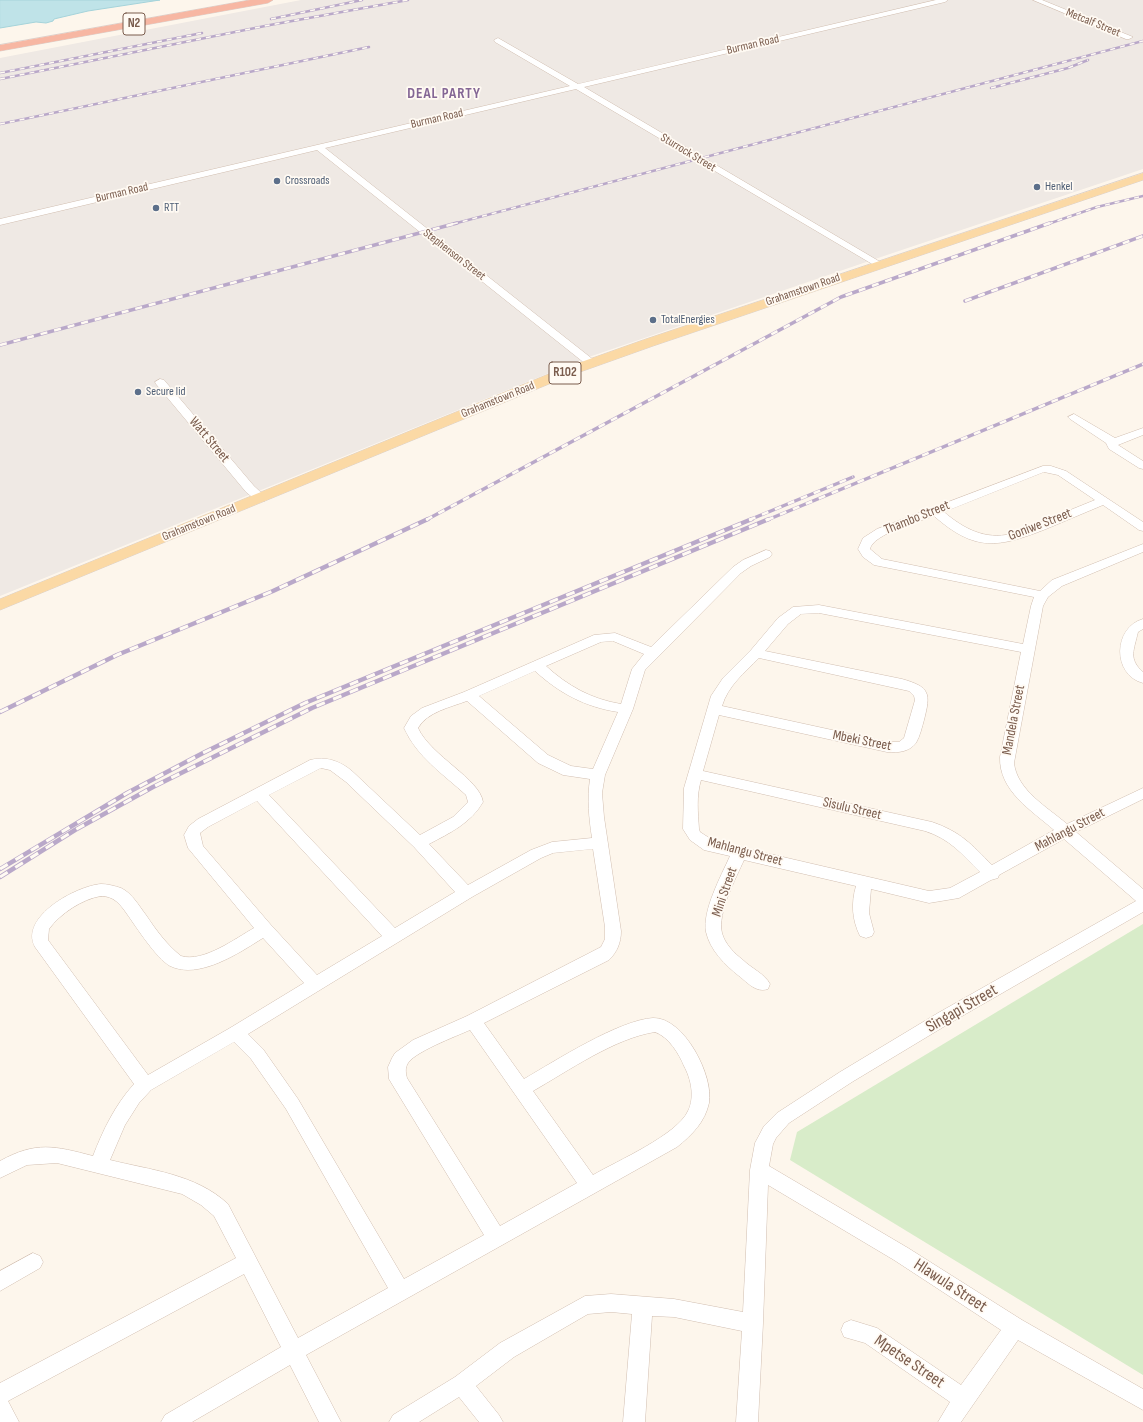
<!DOCTYPE html>
<html>
<head>
<meta charset="utf-8">
<style>
  body { margin:0 }
  canvas { display:block; background:#fdf6ec }
</style>
</head>
<body>
<canvas width="1143" height="1422"></canvas>
<script>
const context = document.querySelector('canvas').getContext('2d');
context.lineJoin = 'round';
function fillPath(path, color) {
  context.fillStyle = color;
  context.fill(path, 'evenodd');
}
function strokePath(path, color, width, dash) {
  context.strokeStyle = color;
  context.lineWidth = width;
  context.lineCap = dash ? 'butt' : 'round';
  context.setLineDash(dash || []);
  context.stroke(path);
}
function write(font, color, halo, rows, align = 'center') {
  context.font = font + ' "Sofia Sans Condensed",sans-serif';
  context.lineWidth = 3.5;
  context.setLineDash([]);
  context.textBaseline = 'middle';
  context.strokeStyle = halo;
  context.fillStyle = color;
  for (const [text, x, y, turn = 0] of rows) {
    context.save();
    context.translate(x, y);
    context.rotate((+turn || 0) * Math.PI / 180);
    context.textAlign = isNaN(turn) ? turn : align;
    if (halo) context.strokeText(text, 0, 0);
    context.fillText(text, 0, 0);
    context.restore();
  }
}
fillPath(new Path2D(`
  M 301,0 L 1143,0 L 1143,169 L 875,259 L 586,358 L 0,596 L 0,58 Z`), '#efe9e4');
fillPath(new Path2D(`
  M 1143,924 L 1143,1375 L 790,1160 L 797,1132 Z`), '#d8ecc9');
const water = new Path2D(`
  M 0,0 L 160,0 L 88,11 L 54,19 L 53,21 L 46,23 L 36,22 L 0,28 Z`);
fillPath(water, '#bfe3e8');
strokePath(water, '#a5d3da', 1);
const minor = new Path2D(`
  M 936,0 L 948,0 L 945,2 L 584,87 L 882,263 L 884,265 L 882,267 L 879,268 L 576,89 L 325,148 L 595,361 L 596,363 L 591,366 L 587,365 L 317,150 L 0,225 L 0,219 L 570,86 L 495,42 L 494,40 L 498,38 L 578,84 Z
  M 1033,0 L 1042,0 L 1133,37 L 1129,39 L 1126,39 Z
  M 160,379 L 164,380 L 254,486 L 267,498 L 265,501 L 257,501 L 246,492 L 156,384 L 155,382 Z
  M 1074,414 L 1115,438 L 1143,428 L 1143,435 L 1118,445 L 1143,461 L 1143,469 L 1139,468 L 1109,449 L 1106,443 L 1070,419 L 1068,417 Z
  M 1043,466 L 1051,466 L 1066,471 L 1143,522 L 1143,531 L 1139,530 L 1103,505 C 1084,513 1065,521 1046,529 C 998,548 975,552 934,516 C 920,521 873,534 870,549 L 882,559 L 1040,591 L 1052,580 L 1143,544 L 1143,552 L 1062,586 L 1048,597 L 1043,606 L 1014,763 C 1017,790 1047,807 1067,824 L 1143,788 L 1143,799 L 1076,832 L 1143,889 L 1143,912 L 950,1023 L 852,1082 L 789,1123 L 776,1138 L 773,1144 L 769,1166 L 908,1248 L 1022,1320 L 1143,1389 L 1143,1410 L 1018,1340 L 961,1422 L 938,1422 L 950,1402 L 865,1343 L 844,1337 L 841,1330 L 844,1323 L 851,1320 L 877,1328 L 961,1385 L 1001,1330 L 894,1260 L 768,1185 L 763,1323 L 758,1422 L 736,1422 L 742,1331 L 674,1317 L 652,1316 L 645,1422 L 623,1422 L 632,1314 L 611,1312 L 588,1314 L 514,1357 L 476,1386 L 499,1415 L 503,1422 L 479,1422 L 459,1397 L 419,1422 L 389,1422 L 393,1415 L 455,1377 L 500,1343 L 585,1296 L 611,1294 L 674,1299 L 743,1312 L 750,1170 L 755,1143 L 764,1126 L 777,1113 L 840,1072 L 938,1013 L 1136,901 L 1064,839 L 999,875 L 998,878 L 991,880 L 959,898 L 929,903 L 871,889 L 869,913 L 874,932 L 872,936 L 866,938 L 860,936 C 852,920 851,903 856,886 L 744,860 C 736,878 717,913 722,933 C 725,944 734,953 743,960 C 751,968 765,974 770,984 L 768,989 C 756,993 748,983 739,976 C 725,965 710,950 706,932 C 702,911 721,876 730,856 L 704,850 L 690,840 L 683,829 L 684,788 L 711,696 L 723,678 L 751,650 L 778,618 L 793,607 L 819,605 L 1023,644 L 1031,606 L 1034,597 L 874,565 L 863,557 L 858,549 L 863,538 L 877,529 ZM 1044,472 L 1058,475 L 1095,500 L 1011,534 C 985,540 964,529 944,512 ZM 819,613 L 1021,652 L 1000,757 C 999,791 1031,810 1054,830 L 992,865 C 971,844 961,832 932,822 L 703,771 L 719,715 L 887,752 C 898,753 909,752 916,743 C 920,736 922,727 924,720 C 931,693 930,687 902,679 L 765,651 L 788,624 L 801,614 ZM 759,658 L 909,691 L 914,696 L 915,700 L 904,738 L 899,742 L 887,742 L 722,706 C 728,686 744,673 759,658 ZM 701,780 L 925,831 C 950,839 962,854 980,872 L 950,888 L 929,891 L 714,841 L 700,832 L 699,829 C 698,813 696,796 701,780 Z
  M 766,550 L 770,551 L 772,554 L 770,557 L 751,566 L 741,573 L 645,670 L 633,709 L 605,775 L 602,793 L 604,817 L 621,931 C 621,943 617,952 609,960 L 484,1023 L 524,1079 C 555,1061 619,1020 653,1018 C 684,1017 714,1076 709,1103 C 705,1122 692,1135 677,1147 L 306,1355 L 341,1422 L 319,1422 L 290,1365 L 192,1422 L 161,1422 L 165,1415 L 281,1347 L 244,1274 L 8,1401 L 19,1422 L 0,1422 L 0,1383 L 236,1258 L 214,1216 L 201,1205 L 182,1194 L 57,1163 L 27,1165 L 0,1178 L 0,1161 C 36,1141 55,1146 93,1156 C 103,1130 115,1105 134,1084 L 35,947 C 19,917 76,886 101,884 C 107,884 115,886 121,888 C 132,893 139,906 146,915 C 156,930 167,945 181,956 C 203,963 236,938 254,928 L 188,848 L 184,835 L 189,826 L 198,819 L 310,760 C 326,756 340,761 352,771 L 420,835 L 453,817 L 468,802 L 466,795 C 443,774 417,757 404,728 L 411,716 L 422,708 L 464,692 L 594,635 L 615,633 L 651,647 L 733,567 L 743,560 ZM 613,641 L 644,654 L 632,669 L 621,704 C 591,699 568,686 546,666 L 601,642 ZM 535,671 C 559,693 585,707 618,712 L 593,769 L 571,766 L 548,755 L 479,696 ZM 467,701 L 538,763 L 563,775 L 590,779 C 587,799 589,818 592,838 L 552,842 L 531,850 L 468,885 L 429,844 C 450,833 471,823 483,802 C 480,779 431,756 418,728 C 427,712 451,707 467,701 ZM 321,768 L 330,770 L 346,782 L 414,847 L 455,892 L 395,928 L 269,795 ZM 257,801 L 382,936 L 317,975 L 271,925 L 203,846 L 200,833 L 208,827 ZM 593,849 L 605,927 L 605,939 L 601,947 L 467,1016 L 413,1040 L 395,1053 L 392,1058 L 388,1067 L 389,1079 L 392,1084 L 484,1235 L 404,1279 L 298,1099 L 263,1049 L 248,1034 L 472,897 L 541,858 L 553,853 ZM 101,896 C 114,896 120,904 127,914 C 137,928 156,958 170,966 C 199,980 239,953 263,938 L 304,983 L 230,1028 L 148,1075 L 48,940 L 49,929 C 60,914 82,899 101,896 ZM 470,1030 L 577,1183 L 500,1226 L 407,1078 C 406,1074 405,1069 407,1065 C 411,1053 457,1036 470,1030 ZM 655,1032 C 669,1037 679,1054 684,1066 C 691,1079 695,1097 688,1111 C 677,1135 617,1161 593,1175 L 533,1091 C 568,1071 615,1038 655,1032 ZM 234,1042 L 251,1059 L 286,1109 L 388,1288 L 298,1338 L 228,1204 C 196,1174 150,1170 110,1160 L 125,1125 L 139,1103 L 151,1090 Z
  M 1143,619 L 1143,629 L 1138,632 C 1134,650 1128,659 1143,672 L 1143,683 C 1112,675 1113,627 1143,619 Z
  M 33,1253 L 40,1256 L 43,1262 L 40,1268 L 0,1291 L 0,1271 Z`);
const major = new Path2D(`
  M 1143,173 L 1143,180 L 653,346 L 566,377 L 0,610 L 0,599 L 556,371 L 643,340 Z`);
const highway = new Path2D(`
  M 250,0 L 273,0 L 268,3 L 0,51 L 0,45 Z`);
strokePath(minor, '#d1beb0', 1);
strokePath(major, '#dad1cd', 1);
strokePath(highway, '#dad1cd', 1);
fillPath(minor, '#fff');
fillPath(major, '#fbd9a5');
fillPath(highway, '#f7b7a3');
const railFar2 = new Path2D(`
  M 271,19 L 362,0
  M 0,73 L 202,33
  M 0,79 L 270,25 L 408,0
  M 991,88 L 1068,68 L 1088,60
  M 0,124 L 369,47
  M 453,224 L 1143,41
  M 1048,224 L 1097,207 L 1143,196`);
const railFar1 = new Path2D(`
  M 965,301 L 1143,236
  M 0,345 L 457,223
  M 426,520 L 841,297 L 1050,223
  M 749,520 L 853,477
  M 767,520 L 1143,364`);
const rail = new Path2D(`
  M 0,712 L 117,655 L 273,591 L 428,519
  M 0,869 L 127,793 L 203,753 L 305,703 L 752,519
  M 0,877 L 75,830 L 153,787 L 312,708 L 769,519`);
strokePath(railFar2, '#b9a8c9', 2.5);
strokePath(railFar1, '#b9a8c9', 3.5);
strokePath(rail, '#b9a8c9', 4.5);
strokePath(railFar2, '#fffaf3', 1.5, [5]);
strokePath(railFar1, '#fffaf3', 2.5, [7]);
strokePath(rail, '#fffaf3', 3, [9]);
for (const [x, y, r, color] of [
  [277,181,4,"#5c6f8a"],
  [1037,187,4,"#5c6f8a"],
  [156,208,4,"#5c6f8a"],
  [653,320,4,"#5c6f8a"],
  [138,392,4,"#5c6f8a"]
]) {
  const dot = new Path2D();
  dot.arc(x, y, r, 0, 2 * Math.PI);
  context.fillStyle = color;
  context.fill(dot);
  strokePath(dot, '#fffaf3', 1.5);
}
write('12px', '#7a5c4d', '#fffaf3', [
  ["Metcalf Street",1093,23,22],
  ["Burman Road",753,45,-13],
  ["Burman Road",437,119,-13],
  ["Sturrock Street",688,153,31],
  ["Burman Road",122,193,-13],
  ["Stephenson Street",454,255,38],
  ["Grahamstown Road",803,290,-19],
  ["Grahamstown Road",498,400,-22],
  ["Grahamstown Road",199,523,-22]
]);
write('12px', '#4e5e75', '#fffaf3', [
  ["Crossroads",285,181],
  ["Henkel",1045,187],
  ["RTT",164,208],
  ["TotalEnergies",661,320],
  ["Secure lid",146,392]
], 'left');
for (const [x, y, w] of [
  [134,24,22],
  [565,373,32]
]) {
  const box = new Path2D();
  box.roundRect(x - w / 2, y - 11, w, 22, 3);
  context.fillStyle = '#fffaf3';
  context.fill(box);
  strokePath(box, '#7a5c4d', 1);
}
write('bold 13px', '#7a5c4d', null, [
  ["N2",134,24],
  ["R102",565,373]
]);
write('14px', '#7a5c4d', '#fffaf3', [
  ["Watt Street",209,440,50],
  ["Thambo Street",917,518,-22],
  ["Goniwe Street",1040,525,-21],
  ["Mandela Street",1014,720,-79],
  ["Mbeki Street",862,741,11],
  ["Sisulu Street",852,809,13],
  ["Mahlangu Street",1070,830,-28],
  ["Mahlangu Street",745,852,15],
  ["Mini Street",725,892,-71]
]);
context.letterSpacing = '1px';
write('bold 15px', '#846695', '#fffaf3', [
  ["DEAL PARTY",444,94]
]);
context.letterSpacing = '0px';
write('17px', '#7a5c4d', '#fffaf3', [
  ["Singapi Street",962,1009,-30],
  ["Hlawula Street",950,1286,33],
  ["Mpetse Street",909,1362,34]
]);
</script>
</body>
</html>
